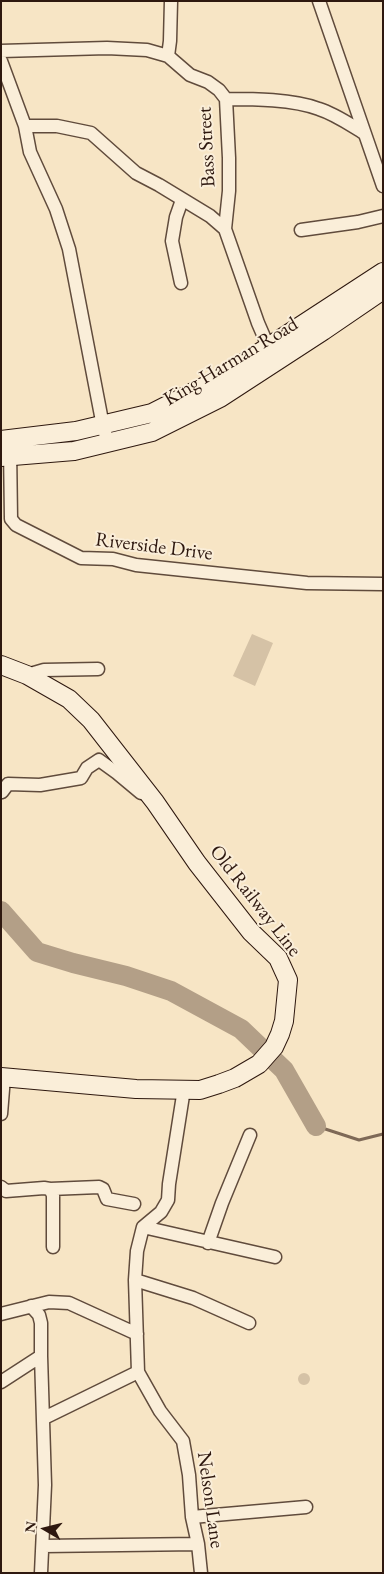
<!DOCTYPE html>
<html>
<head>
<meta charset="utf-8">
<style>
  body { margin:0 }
  #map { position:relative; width:384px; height:1574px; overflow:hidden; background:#f7e5c5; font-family:"EB Garamond",serif }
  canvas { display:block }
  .frame { position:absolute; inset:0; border:2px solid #2e180f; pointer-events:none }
  .north { position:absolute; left:20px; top:1504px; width:50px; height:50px; -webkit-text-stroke:4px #faeed9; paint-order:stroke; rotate:278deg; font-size:14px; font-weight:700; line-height:20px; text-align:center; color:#2e180f }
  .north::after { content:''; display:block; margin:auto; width:18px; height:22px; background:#2e180f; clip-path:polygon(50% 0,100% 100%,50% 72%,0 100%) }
</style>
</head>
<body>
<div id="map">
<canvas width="384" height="1574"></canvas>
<div class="frame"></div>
<div class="north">N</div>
</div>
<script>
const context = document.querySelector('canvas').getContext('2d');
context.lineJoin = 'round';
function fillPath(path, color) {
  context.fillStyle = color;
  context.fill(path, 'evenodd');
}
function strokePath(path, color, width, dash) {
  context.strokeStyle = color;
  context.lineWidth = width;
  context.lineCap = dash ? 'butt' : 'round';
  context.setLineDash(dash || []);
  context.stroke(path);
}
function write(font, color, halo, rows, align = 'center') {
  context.font = font + ' "EB Garamond",serif';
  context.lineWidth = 4;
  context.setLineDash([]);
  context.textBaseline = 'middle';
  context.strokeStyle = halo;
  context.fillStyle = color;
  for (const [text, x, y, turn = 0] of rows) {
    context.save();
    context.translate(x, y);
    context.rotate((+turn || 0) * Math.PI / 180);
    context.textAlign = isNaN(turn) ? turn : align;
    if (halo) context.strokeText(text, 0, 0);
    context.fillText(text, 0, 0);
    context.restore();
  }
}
fillPath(new Path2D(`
  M 252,634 L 273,643 L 255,686 L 233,676 Z
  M298 1379a6 6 0 1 1 12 0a6 6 0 1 1-12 0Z`), '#d5c2a6');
strokePath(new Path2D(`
  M 316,1126 L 359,1140 L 383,1134`), '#7e6957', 3);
strokePath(new Path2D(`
  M 1,911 L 37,952 L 73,963 L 126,976 L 171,991 L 241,1029 L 284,1070 L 316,1126`), '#b39f87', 20);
const street = new Path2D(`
  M 319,1 L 383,186
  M 1,51 L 107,48 L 147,50 L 168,56 L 190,75 L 208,82 L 219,90 L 226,99 L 229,158 L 229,191 L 225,229 L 258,323 L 271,353
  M 168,56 L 170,41 L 171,1
  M 1,61 L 25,126 L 30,152 L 56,209 L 69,249 L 103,426 L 108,443
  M 226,99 C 253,99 293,99 319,109 C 335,114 349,124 364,133
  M 25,126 L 57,126 L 91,133 L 136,173 L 159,185 L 210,216 L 225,229
  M 301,230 L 358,222 L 383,216
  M 181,283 L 172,241 L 176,217 L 182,200
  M 10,448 L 11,519 L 16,525 L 81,558 L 113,559 L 136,565 L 307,583 L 383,584
  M 27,675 L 44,670 L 98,669
  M 2,792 L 8,784 L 40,785 L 81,778 L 87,768 L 99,760 L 117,773 L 141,793
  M 184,1089 L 169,1184 L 168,1200 L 161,1212 L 143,1227 L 137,1251 L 135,1280 L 138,1372 L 160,1411 L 183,1441 L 189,1475 L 192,1517 L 198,1544 L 201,1573
  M 1,1114 L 4,1077
  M 1,1187 L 6,1191 L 44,1188 L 50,1189 L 53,1195 L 53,1247
  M 50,1189 L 99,1187 L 103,1189 L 107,1199 L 134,1204
  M 143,1227 L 275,1257
  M 208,1243 L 222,1203 L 250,1135
  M 135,1280 L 193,1298 L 249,1323
  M 31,1306 L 39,1315 L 41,1323 L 41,1356 L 45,1485 L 41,1573
  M 1,1314 L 49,1302 L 69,1303 L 137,1334
  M 1,1382 L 41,1356
  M 44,1418 L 138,1372
  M 192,1517 L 306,1507
  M 43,1546 L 198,1544`);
const secondary = new Path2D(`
  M 1,440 L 76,431 L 152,413 L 219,379 L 383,272
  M 1,457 L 74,451 L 152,432 L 220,398 L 323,331 L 383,290
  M 1,665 L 27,675 L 69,699 L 91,720 L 155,802 L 197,863 L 251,932 L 278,958 L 288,980 L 284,1021 L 280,1034 L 274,1047 L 259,1064 L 235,1078 L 219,1084 L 200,1090 L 136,1089 L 1,1077`);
strokePath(street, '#604b3c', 15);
strokePath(secondary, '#2e180f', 20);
strokePath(street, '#faeed9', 12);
strokePath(secondary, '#faeed9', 18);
write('20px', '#2e180f', '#faeed9', [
  ["Bass Street",207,147,-93],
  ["King Harman Road",231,362,-31],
  ["Riverside Drive",154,547,7],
  ["Old Railway Line",255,901,52],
  ["Nelson Lane",210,1500,82]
]);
</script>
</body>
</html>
